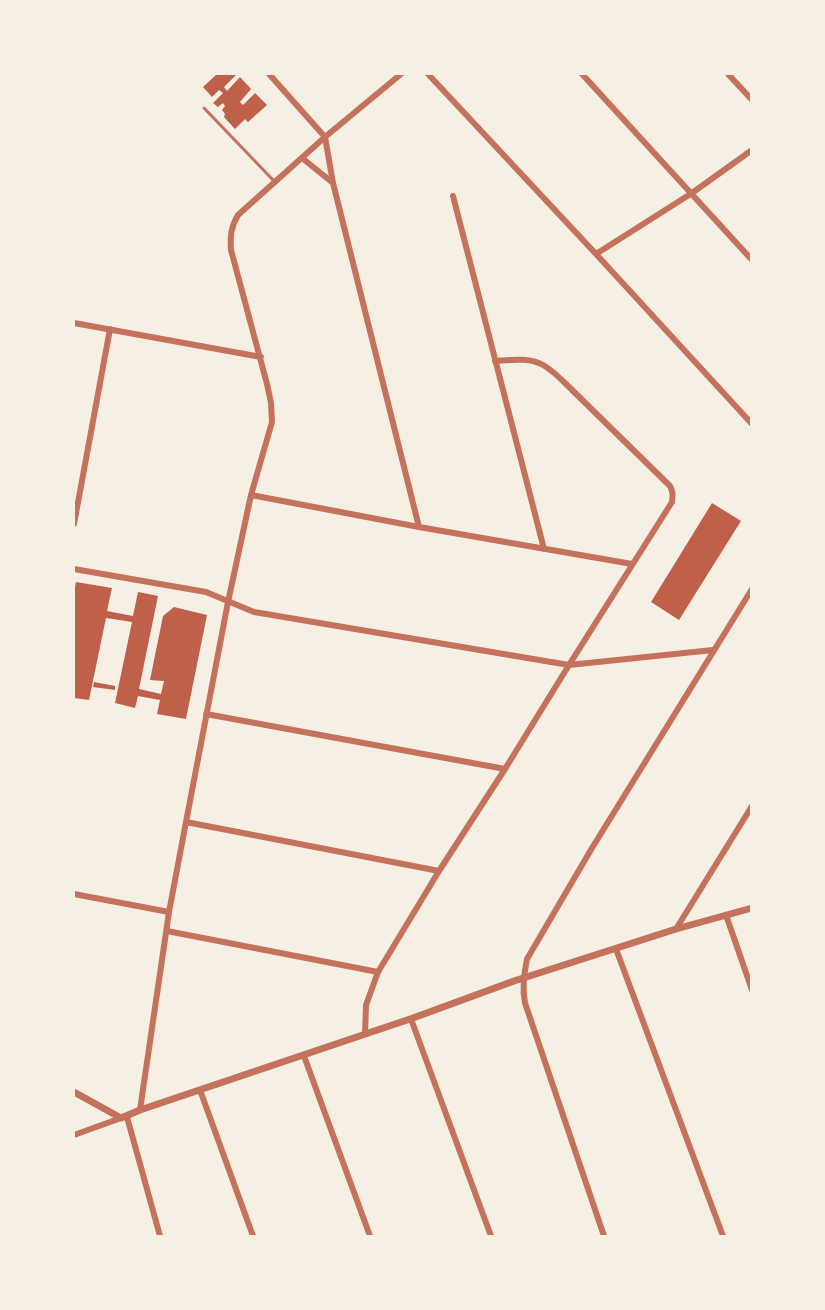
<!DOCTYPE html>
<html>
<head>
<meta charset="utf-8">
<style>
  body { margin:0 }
  #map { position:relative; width:825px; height:1310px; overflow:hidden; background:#f6efe4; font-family:Helvetica,sans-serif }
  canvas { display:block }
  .frame { position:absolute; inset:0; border:75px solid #f6efe4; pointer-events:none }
</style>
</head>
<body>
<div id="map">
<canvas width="825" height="1310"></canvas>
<div class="frame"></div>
</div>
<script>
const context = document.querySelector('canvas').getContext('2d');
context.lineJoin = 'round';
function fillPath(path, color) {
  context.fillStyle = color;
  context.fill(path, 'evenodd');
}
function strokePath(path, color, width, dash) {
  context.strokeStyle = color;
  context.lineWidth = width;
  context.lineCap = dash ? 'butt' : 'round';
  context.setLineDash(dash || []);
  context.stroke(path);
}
fillPath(new Path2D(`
  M 217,74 L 237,74 L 224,87 L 227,91 L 240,77 L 251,89 L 240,102 L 243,105 L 255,93 L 267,105 L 248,122 L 245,119 L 235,129 L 224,117 L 225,114 L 222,110 L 225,106 L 223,103 L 218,107 L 213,103 L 223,93 L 219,90 L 212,97 L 203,87 Z
  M 712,503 L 741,521 L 679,620 L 651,602 Z
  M 76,582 L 112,588 L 107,611 L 133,616 L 138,592 L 158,596 L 139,689 L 161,694 L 164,681 L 150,680 L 163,616 L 174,607 L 207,615 L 186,719 L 157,714 L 160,700 L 138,696 L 135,708 L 115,703 L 132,622 L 106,618 L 89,700 L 74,698 L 74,592 Z
  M 94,682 L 115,686 L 115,690 L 93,687 Z`), '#bf614a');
strokePath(new Path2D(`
  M 204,108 L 274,181`), '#c5725c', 3);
strokePath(new Path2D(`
  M 269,74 L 325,137 L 333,183 L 419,527
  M 428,74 L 596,254 L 752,424
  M 582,74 L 752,260
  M 728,74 L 752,100
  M 302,158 L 333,183
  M 453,196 L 544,549
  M 596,254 L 692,193 L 752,150
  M 74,323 L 261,357
  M 251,495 L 419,527 L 632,564
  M 74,524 L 110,329
  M 74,569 L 206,592 L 254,612 L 569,665 L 713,650
  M 206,714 L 505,769
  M 186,822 L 439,871
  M 74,894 L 169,912
  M 726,915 L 752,990
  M 676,929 L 752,806
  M 167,931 L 378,972
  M 616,949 L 723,1236
  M 411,1019 L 491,1236
  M 365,1034 L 366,1005 L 378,972 L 439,871 L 505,769 L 569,665 L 672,502 C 673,496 673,491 670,486 L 566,384 C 559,377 552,370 543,365 C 529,357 511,360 495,361
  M 304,1056 L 370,1236
  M 200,1090 L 253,1236
  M 140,1110 L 169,912 L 186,822 L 228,602 L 251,495 L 272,422 L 271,403 L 267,384 L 231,250 C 230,236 231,227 238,215 L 325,137 L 401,74
  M 127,1117 L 160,1236
  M 74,1135 L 121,1118
  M 604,1236 L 525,1003 C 522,988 524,975 527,959 L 592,848 L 752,589`), '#c5725c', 6);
strokePath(new Path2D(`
  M 74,1092 L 121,1118 L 140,1110 L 413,1018 L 514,981 L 676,929 L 752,908`), '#c5725c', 7);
</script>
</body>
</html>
